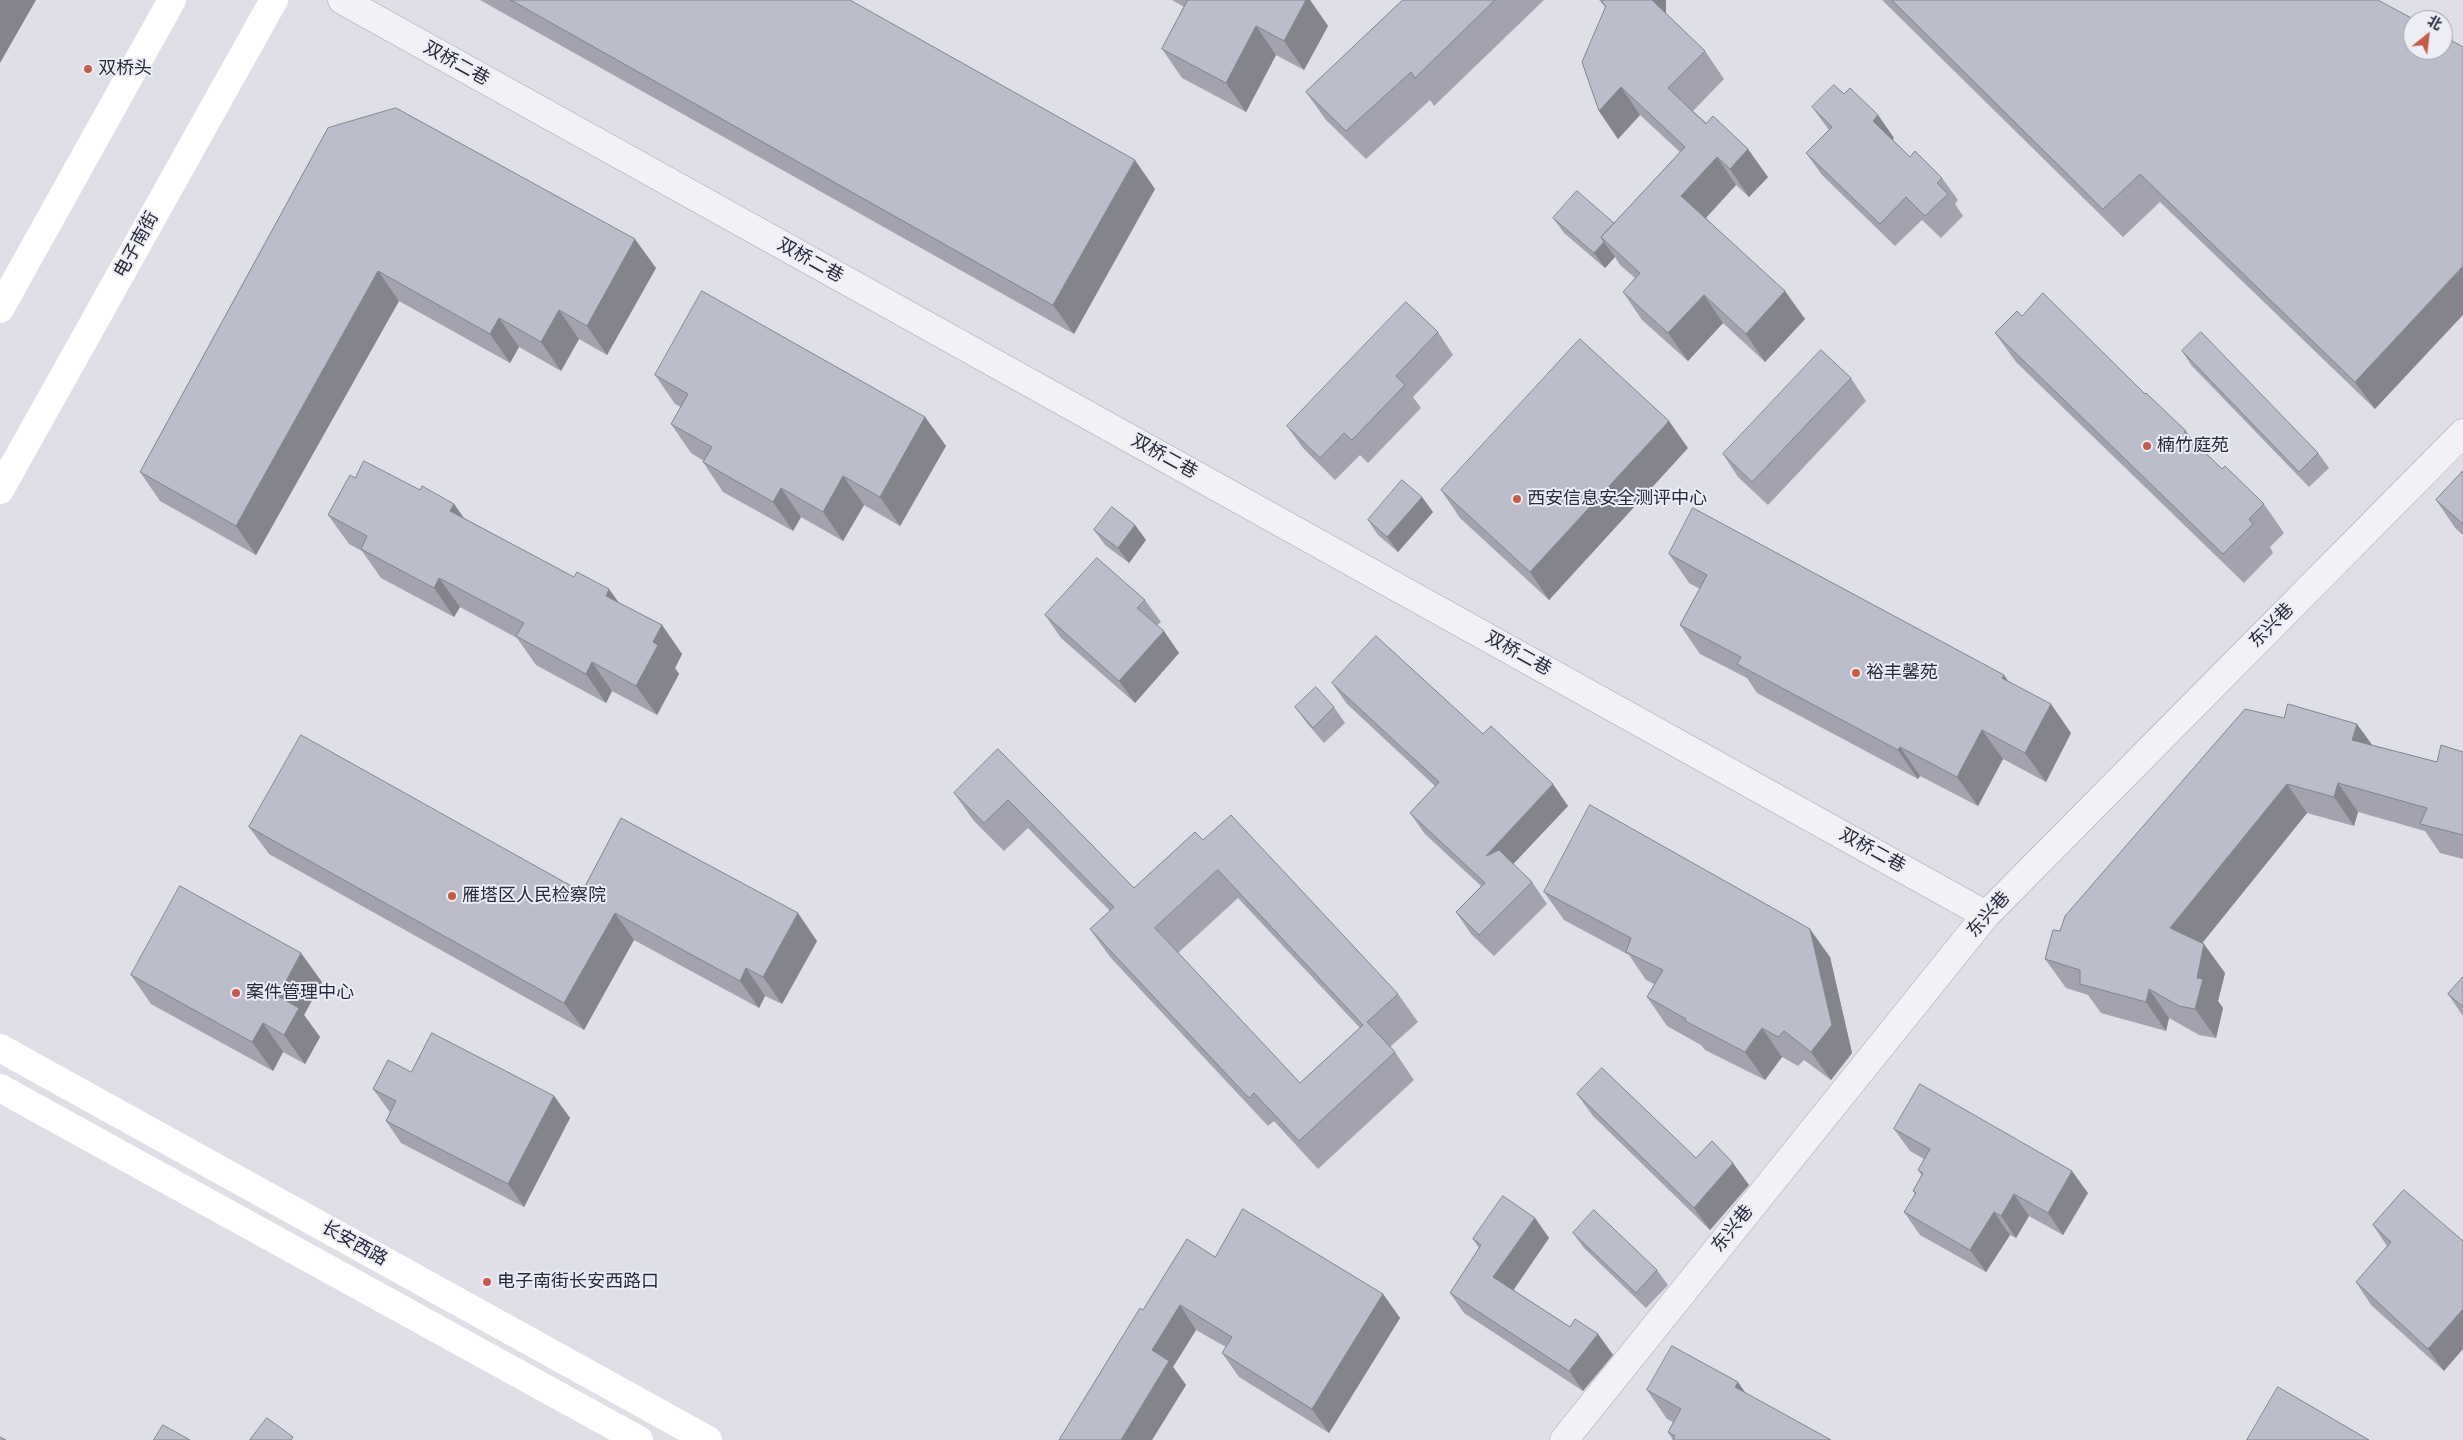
<!DOCTYPE html>
<html>
<head>
<meta charset="utf-8">
<style>
  body { margin:0 }
  #map { position:relative; width:2463px; height:1440px; overflow:hidden; background:#dedfe7; font-family:"DM Sans","Noto Sans SC",sans-serif }
  canvas { display:block }
  .north { position:absolute; left:2403px; top:10px; width:50px; height:50px; box-sizing:border-box; background:#edeef5; border:1px solid #9e9fac; border-radius:50%; rotate:29deg; font-size:14px; font-weight:700; line-height:20px; text-align:center; color:#28293e }
  .north::after { content:''; display:block; margin:auto; width:18px; height:22px; background:#ca5946; clip-path:polygon(50% 0,100% 100%,50% 72%,0 100%) }
</style>
</head>
<body>
<div id="map">
<canvas width="2463" height="1440"></canvas>
<div class="north">北</div>
</div>
<script>
const context = document.querySelector('canvas').getContext('2d');
context.lineJoin = 'round';
function strokePath(path, color, width, dash) {
  context.strokeStyle = color;
  context.lineWidth = width;
  context.lineCap = dash ? 'butt' : 'round';
  context.setLineDash(dash || []);
  context.stroke(path);
}
function fillPath(path, color) {
  context.fillStyle = color;
  context.fill(path, 'evenodd');
}
function write(font, color, halo, rows, align = 'center') {
  context.font = font + ' "DM Sans","Noto Sans SC",sans-serif';
  context.lineWidth = 4;
  context.setLineDash([]);
  context.textBaseline = 'middle';
  context.strokeStyle = halo;
  context.fillStyle = color;
  for (const [text, x, y, turn = 0] of rows) {
    context.save();
    context.translate(x, y);
    context.rotate((+turn || 0) * Math.PI / 180);
    context.textAlign = isNaN(turn) ? turn : align;
    if (halo) context.strokeText(text, 0, 0);
    context.fillText(text, 0, 0);
    context.restore();
  }
}
const minor = new Path2D(`
  M 1564,1440 L 1986,915 L 2463,433`);
const tertiary = new Path2D(`
  M 342,0 L 1986,915`);
strokePath(minor, '#a7a8b4', 29);
strokePath(tertiary, '#a7a8b4', 29);
strokePath(minor, '#f1f1f6', 28);
strokePath(tertiary, '#f1f1f6', 28);
strokePath(new Path2D(`
  M 0,309 L 172,0
  M 0,490 L 274,0
  M 0,1048 L 708,1440
  M 0,1088 L 639,1440`), '#fff', 28);
fillPath(new Path2D(`
  M 480,0 L 850,0 L 1155,189 L 1074,334 Z
  M 1172,0 L 1310,0 L 1328,26 L 1304,70 L 1276,55 L 1246,112 L 1182,78 L 1162,49 L 1184,7 Z
  M 1403,0 L 1544,0 L 1434,106 L 1430,100 L 1366,159 L 1326,120 L 1306,92 Z
  M 1599,0 L 1666,0 L 1666,14 L 1705,51 L 1724,79 L 1693,111 L 1768,177 L 1749,197 L 1736,185 L 1706,218 L 1805,319 L 1765,362 L 1723,323 L 1688,361 L 1642,320 L 1623,292 L 1635,278 L 1620,265 L 1615,257 L 1605,268 L 1564,233 L 1553,218 L 1614,223 L 1680,152 L 1640,115 L 1618,139 L 1599,111 L 1606,8 Z
  M 1882,0 L 2378,0 L 2375,409 L 2160,202 L 2123,237 Z
  M 1844,94 L 1878,115 L 1894,138 L 1892,139 L 1910,157 L 1942,178 L 1958,200 L 1955,204 L 1963,216 L 1941,238 L 1922,220 L 1895,246 L 1822,175 L 1806,153 L 1829,130 L 1812,107 Z
  M 328,128 L 656,268 L 607,355 L 579,339 L 561,371 L 519,347 L 510,363 L 399,301 L 256,555 L 160,501 L 140,472 Z
  M 2022,316 L 2145,394 L 2186,431 L 2193,441 L 2222,469 L 2264,504 L 2284,533 L 2270,547 L 2273,553 L 2244,583 L 2016,362 L 1995,333 Z
  M 1438,332 L 1453,355 L 1413,397 L 1421,408 L 1368,463 L 1360,455 L 1335,480 L 1303,448 L 1287,426 Z
  M 2182,351 L 2318,453 L 2329,468 L 2309,487 L 2192,366 Z
  M 655,375 L 925,417 L 946,446 L 900,526 L 864,505 L 843,541 L 801,517 L 793,531 L 723,492 L 703,462 L 704,461 L 691,453 L 671,424 L 681,407 L 675,404 Z
  M 1851,378 L 1866,401 L 1768,505 L 1738,477 L 1723,454 Z
  M 1688,448 L 1549,600 L 1460,518 L 1441,490 Z
  M 2463,471 L 2463,535 L 2456,529 L 2436,500 Z
  M 355,478 L 420,490 L 454,504 L 464,518 L 619,603 L 662,625 L 682,654 L 675,668 L 679,674 L 657,715 L 612,691 L 606,703 L 536,665 L 517,638 L 460,607 L 454,617 L 381,578 L 362,551 L 349,544 L 328,515 Z
  M 1433,512 L 1398,552 L 1378,535 L 1368,520 Z
  M 1135,525 L 1146,540 L 1129,563 L 1105,545 L 1094,530 Z
  M 1669,554 L 2009,682 L 2071,733 L 2046,782 L 2003,759 L 1978,806 L 1920,776 L 1918,779 L 1757,693 L 1747,678 L 1700,654 L 1680,625 L 1700,589 L 1689,583 Z
  M 1145,600 L 1161,622 L 1157,625 L 1179,653 L 1135,703 L 1061,638 L 1045,615 Z
  M 1332,683 L 1483,734 L 1568,806 L 1513,864 L 1532,882 L 1547,904 L 1494,956 L 1471,934 L 1456,912 L 1481,886 L 1425,834 L 1410,813 L 1435,786 L 1347,704 Z
  M 1295,707 L 1334,707 L 1345,723 L 1324,743 L 1306,722 Z
  M 2245,709 L 2372,745 L 2437,762 L 2463,752 L 2463,859 L 2440,853 L 2425,831 L 2358,812 L 2354,826 L 2307,813 L 2202,943 L 2225,973 L 2218,1001 L 2223,1008 L 2216,1038 L 2199,1035 L 2169,1018 L 2166,1031 L 2101,1013 L 2088,995 L 2066,988 L 2045,959 L 2060,931 Z
  M 998,749 L 1134,888 L 1203,840 L 1398,994 L 1418,1022 L 1390,1047 L 1395,1052 L 1414,1080 L 1318,1169 L 1274,1121 L 1268,1126 L 1110,957 L 1090,929 L 1110,911 L 1028,828 L 1004,851 L 974,821 L 954,793 ZM 1238,898 L 1360,1028 L 1300,1083 L 1178,953 Z
  M 249,827 L 582,892 L 817,941 L 782,1004 L 765,996 L 759,1008 L 634,940 L 584,1030 L 269,854 Z
  M 1544,892 L 1830,957 L 1852,1053 L 1831,1080 L 1804,1060 L 1798,1066 L 1782,1057 L 1765,1080 L 1705,1050 L 1701,1045 L 1667,1026 L 1647,997 L 1654,984 L 1646,980 L 1629,955 L 1564,920 Z
  M 131,975 L 322,982 L 304,1015 L 320,1037 L 305,1064 L 283,1052 L 273,1071 L 151,1004 Z
  M 2463,977 L 2463,1016 L 2448,994 Z
  M 411,1072 L 554,1096 L 570,1118 L 524,1207 L 401,1143 L 386,1121 L 390,1112 L 389,1111 L 373,1089 Z
  M 1577,1094 L 1696,1158 L 1749,1185 L 1710,1230 L 1593,1116 Z
  M 1894,1129 L 2088,1193 L 2063,1235 L 2029,1216 L 2016,1238 L 2010,1235 L 1986,1272 L 1920,1235 L 1904,1212 L 1915,1194 L 1913,1191 L 1922,1176 L 1918,1170 L 1924,1159 L 1910,1151 Z
  M 2404,1190 L 2444,1371 L 2371,1305 L 2356,1282 L 2387,1246 L 2373,1225 Z
  M 1535,1218 L 1549,1238 L 1513,1290 L 1570,1327 L 1598,1334 L 1613,1355 L 1583,1391 L 1464,1313 L 1450,1293 L 1479,1248 L 1473,1239 Z
  M 1573,1233 L 1657,1270 L 1668,1285 L 1646,1308 L 1584,1248 Z
  M 1215,1257 L 1383,1294 L 1400,1318 L 1329,1433 L 1239,1377 L 1222,1353 L 1226,1347 L 1196,1330 L 1173,1367 L 1186,1385 L 1152,1440 L 1143,1310 Z
  M 1738,1382 L 1673,1440 L 1668,1432 L 1673,1422 L 1667,1419 L 1647,1390 Z`), '#a2a3ae');
fillPath(new Path2D(`
  M 0,0 L 36,0 L 0,63 Z
  M 1306,0 L 1310,0 L 1328,26 L 1304,70 L 1284,41 Z
  M 1650,0 L 1666,0 L 1666,22 Z
  M 1256,26 L 1276,55 L 1246,112 L 1226,83 Z
  M 1621,87 L 1640,115 L 1618,139 L 1599,111 Z
  M 1878,115 L 1894,138 L 1889,143 L 1873,121 Z
  M 1748,149 L 1768,177 L 1749,197 L 1730,169 Z
  M 1717,157 L 1736,185 L 1701,223 L 1681,196 Z
  M 1135,160 L 1155,189 L 1074,334 L 1053,305 Z
  M 635,239 L 656,268 L 607,355 L 587,326 Z
  M 1604,242 L 1615,257 L 1605,268 L 1594,253 Z
  M 2463,266 L 2463,315 L 2375,409 L 2355,382 Z
  M 378,271 L 399,301 L 256,555 L 236,526 Z
  M 1785,291 L 1805,319 L 1765,362 L 1746,334 Z
  M 1704,295 L 1723,323 L 1688,361 L 1668,333 Z
  M 559,310 L 579,339 L 561,371 L 541,342 Z
  M 499,318 L 519,347 L 510,363 L 490,334 Z
  M 925,417 L 946,446 L 900,526 L 880,497 Z
  M 1669,421 L 1688,448 L 1549,600 L 1530,572 Z
  M 843,476 L 864,505 L 843,541 L 823,512 Z
  M 781,488 L 801,517 L 793,531 L 773,502 Z
  M 1422,497 L 1433,512 L 1398,552 L 1387,537 Z
  M 454,504 L 474,533 L 450,511 Z
  M 1135,525 L 1146,540 L 1129,563 L 1118,548 Z
  M 439,578 L 460,607 L 454,617 L 434,588 Z
  M 609,589 L 630,618 L 606,596 Z
  M 662,625 L 682,654 L 675,668 L 679,674 L 657,715 L 636,686 L 653,642 Z
  M 1164,631 L 1179,653 L 1135,703 L 1119,681 Z
  M 592,662 L 612,691 L 606,703 L 586,674 Z
  M 2004,675 L 2024,704 L 2002,678 Z
  M 2051,704 L 2071,733 L 2046,782 L 2025,753 Z
  M 2357,724 L 2378,753 L 2352,740 Z
  M 1982,730 L 2003,759 L 1978,806 L 1957,777 Z
  M 1900,747 L 1920,776 L 1918,779 L 1898,750 Z
  M 2338,783 L 2358,812 L 2354,826 L 2334,797 Z
  M 1553,784 L 1568,806 L 1501,877 L 1486,856 Z
  M 2287,784 L 2307,813 L 2191,957 L 2170,928 Z
  M 615,913 L 634,940 L 584,1030 L 564,1003 Z
  M 798,913 L 817,941 L 782,1004 L 763,977 Z
  M 1810,929 L 1830,957 L 1852,1053 L 1831,1080 L 1811,1052 Z
  M 2204,944 L 2225,973 L 2218,1001 L 2223,1008 L 2216,1038 L 2195,1009 L 2197,978 Z
  M 301,953 L 322,982 L 304,1015 L 320,1037 L 305,1064 L 284,1035 L 278,996 Z
  M 746,968 L 765,996 L 759,1008 L 740,981 Z
  M 2149,989 L 2169,1018 L 2166,1031 L 2146,1002 Z
  M 263,1023 L 283,1052 L 273,1071 L 252,1042 Z
  M 1762,1028 L 1782,1057 L 1765,1080 L 1745,1052 Z
  M 554,1096 L 570,1118 L 524,1207 L 508,1184 Z
  M 1733,1163 L 1749,1185 L 1710,1230 L 1694,1208 Z
  M 2072,1171 L 2088,1193 L 2063,1235 L 2048,1213 Z
  M 2014,1194 L 2029,1216 L 2016,1238 L 2001,1216 Z
  M 1994,1212 L 2010,1235 L 1986,1272 L 1970,1250 Z
  M 1535,1218 L 1549,1238 L 1508,1298 L 1493,1277 Z
  M 1383,1294 L 1400,1318 L 1329,1433 L 1312,1409 Z
  M 1180,1305 L 1196,1330 L 1173,1367 L 1186,1385 L 1152,1440 L 1121,1440 L 1152,1350 Z
  M 2463,1309 L 2463,1349 L 2444,1371 L 2428,1349 Z
  M 1598,1334 L 1613,1355 L 1583,1391 L 1569,1371 Z
  M 1738,1382 L 1758,1411 L 1735,1387 Z`), '#84848d');
const building = new Path2D(`
  M 511,0 L 850,0 L 1135,160 L 1053,305 Z
  M 1188,0 L 1306,0 L 1284,41 L 1256,26 L 1226,83 L 1162,49 Z
  M 1403,0 L 1495,0 L 1415,78 L 1411,72 L 1346,131 L 1306,92 Z
  M 1604,0 L 1652,0 L 1705,51 L 1668,88 L 1706,124 L 1713,116 L 1748,149 L 1730,169 L 1717,157 L 1681,196 L 1785,291 L 1746,334 L 1704,295 L 1668,333 L 1623,292 L 1640,273 L 1601,237 L 1685,147 L 1621,87 L 1599,111 L 1582,62 L 1606,6 L 1602,2 Z
  M 1892,0 L 2378,0 L 2415,20 L 2413,20 L 2413,50 L 2443,50 L 2443,36 L 2463,47 L 2463,266 L 2355,382 L 2140,174 L 2103,209 Z
  M 1834,85 L 1844,94 L 1850,88 L 1878,115 L 1873,121 L 1910,157 L 1915,151 L 1942,178 L 1937,183 L 1948,194 L 1925,216 L 1906,197 L 1880,224 L 1806,153 L 1832,127 L 1812,107 Z
  M 396,108 L 635,239 L 587,326 L 559,310 L 541,342 L 499,318 L 490,334 L 378,271 L 236,526 L 140,472 L 328,128 Z
  M 1577,191 L 1614,223 L 1601,237 L 1604,242 L 1594,253 L 1553,218 Z
  M 702,291 L 925,417 L 880,497 L 843,476 L 823,512 L 781,488 L 773,502 L 703,462 L 712,447 L 671,424 L 688,394 L 655,375 Z
  M 2043,293 L 2145,394 L 2146,393 L 2186,431 L 2184,432 L 2222,469 L 2225,466 L 2264,504 L 2249,519 L 2253,524 L 2223,554 L 1995,333 L 2017,311 L 2022,316 Z
  M 1406,302 L 1438,332 L 1396,376 L 1405,385 L 1352,440 L 1344,433 L 1320,458 L 1287,426 Z
  M 2201,332 L 2318,453 L 2299,472 L 2182,351 Z
  M 1580,339 L 1669,421 L 1530,572 L 1441,490 Z
  M 1821,350 L 1851,378 L 1752,482 L 1723,454 Z
  M 364,461 L 420,490 L 422,486 L 454,504 L 450,511 L 574,577 L 577,572 L 609,589 L 606,596 L 662,625 L 653,642 L 658,645 L 636,686 L 592,662 L 586,674 L 516,636 L 524,623 L 439,578 L 434,588 L 361,549 L 367,536 L 328,515 L 350,475 L 355,478 Z
  M 2463,471 L 2463,524 L 2436,500 Z
  M 1402,480 L 1422,497 L 1387,537 L 1368,520 Z
  M 1112,507 L 1135,525 L 1118,548 L 1094,530 Z
  M 1693,508 L 2004,675 L 2002,678 L 2051,704 L 2025,753 L 1982,730 L 1957,777 L 1900,747 L 1898,750 L 1737,664 L 1741,657 L 1680,625 L 1707,575 L 1669,554 Z
  M 1097,558 L 1145,600 L 1137,608 L 1164,631 L 1119,681 L 1045,615 Z
  M 1376,636 L 1483,734 L 1491,726 L 1553,784 L 1486,856 L 1499,850 L 1532,882 L 1479,935 L 1456,912 L 1485,883 L 1410,813 L 1439,782 L 1332,683 Z
  M 1316,687 L 1334,707 L 1313,728 L 1295,707 Z
  M 2288,704 L 2357,724 L 2352,740 L 2437,762 L 2441,745 L 2463,752 L 2463,835 L 2420,824 L 2427,808 L 2338,783 L 2334,797 L 2287,784 L 2170,928 L 2204,944 L 2197,978 L 2203,979 L 2195,1009 L 2179,1006 L 2149,989 L 2146,1002 L 2080,984 L 2080,970 L 2045,959 L 2053,930 L 2060,931 L 2065,916 L 2245,709 L 2284,718 Z
  M 301,735 L 582,892 L 621,818 L 798,913 L 763,977 L 746,968 L 740,981 L 615,913 L 564,1003 L 249,827 Z
  M 998,749 L 1134,888 L 1195,832 L 1203,840 L 1231,815 L 1398,994 L 1367,1022 L 1395,1052 L 1299,1141 L 1254,1093 L 1249,1098 L 1090,929 L 1114,907 L 1008,800 L 984,823 L 954,793 ZM 1218,870 L 1363,1025 L 1300,1083 L 1155,928 Z
  M 1590,805 L 1810,929 L 1832,1025 L 1811,1052 L 1784,1031 L 1778,1037 L 1762,1028 L 1745,1052 L 1685,1021 L 1686,1019 L 1647,997 L 1663,970 L 1626,952 L 1631,938 L 1544,892 Z
  M 180,886 L 301,953 L 278,996 L 299,1008 L 284,1035 L 263,1023 L 252,1042 L 131,975 Z
  M 2463,977 L 2463,1007 L 2448,994 Z
  M 432,1033 L 554,1096 L 508,1184 L 386,1121 L 396,1101 L 373,1089 L 388,1060 L 411,1072 Z
  M 1602,1068 L 1696,1158 L 1712,1141 L 1733,1163 L 1694,1208 L 1577,1094 Z
  M 1920,1084 L 2072,1171 L 2048,1213 L 2014,1194 L 2001,1216 L 1994,1212 L 1970,1250 L 1904,1212 L 1916,1193 L 1913,1191 L 1923,1173 L 1918,1170 L 1930,1149 L 1894,1129 Z
  M 2404,1190 L 2463,1241 L 2463,1309 L 2428,1349 L 2356,1282 L 2391,1242 L 2373,1225 Z
  M 1503,1196 L 1535,1218 L 1493,1277 L 1570,1327 L 1575,1319 L 1598,1334 L 1569,1371 L 1450,1293 L 1481,1245 L 1473,1239 Z
  M 1243,1209 L 1383,1294 L 1312,1409 L 1222,1353 L 1232,1337 L 1180,1305 L 1152,1350 L 1169,1361 L 1121,1440 L 1059,1440 L 1140,1308 L 1143,1310 L 1187,1239 L 1215,1257 Z
  M 1594,1210 L 1657,1270 L 1636,1293 L 1573,1233 Z
  M 1672,1346 L 1738,1382 L 1735,1387 L 1831,1440 L 1673,1440 L 1675,1436 L 1668,1432 L 1681,1409 L 1647,1390 Z
  M 2278,1387 L 2369,1440 L 2247,1440 Z
  M 267,1418 L 293,1437 L 291,1440 L 250,1440 Z
  M 163,1425 L 190,1440 L 154,1440 Z
  M 0,1437 L 6,1440 L 0,1440 Z`);
fillPath(building, '#bcbdca');
strokePath(building, '#84848d', 1);
for (const [x, y, r, color] of [
  [88,69,5,"#ca5946"],
  [2147,446,5,"#ca5946"],
  [1517,499,5,"#ca5946"],
  [1856,673,5,"#ca5946"],
  [452,896,5,"#ca5946"],
  [236,993,5,"#ca5946"],
  [487,1282,5,"#ca5946"]
]) {
  const dot = new Path2D();
  dot.arc(x, y, r, 0, 2 * Math.PI);
  context.fillStyle = color;
  context.fill(dot);
  strokePath(dot, '#edeef5', 2);
}
write('18px', '#28293e', '#edeef5', [
  ["双桥二巷",456,64,29],
  ["电子南街",137,245,-61],
  ["双桥二巷",810,261,29],
  ["双桥二巷",1164,457,29],
  ["东兴巷",2272,626,-45],
  ["双桥二巷",1518,654,29],
  ["双桥二巷",1872,851,29],
  ["东兴巷",1989,915,-48],
  ["东兴巷",1733,1229,-51],
  ["长安西路",354,1244,29]
]);
write('18px', '#28293e', '#edeef5', [
  ["双桥头",98,69],
  ["楠竹庭苑",2157,446],
  ["西安信息安全测评中心",1527,499],
  ["裕丰馨苑",1866,673],
  ["雁塔区人民检察院",462,896],
  ["案件管理中心",246,993],
  ["电子南街长安西路口",497,1282]
], 'left');
</script>
</body>
</html>
